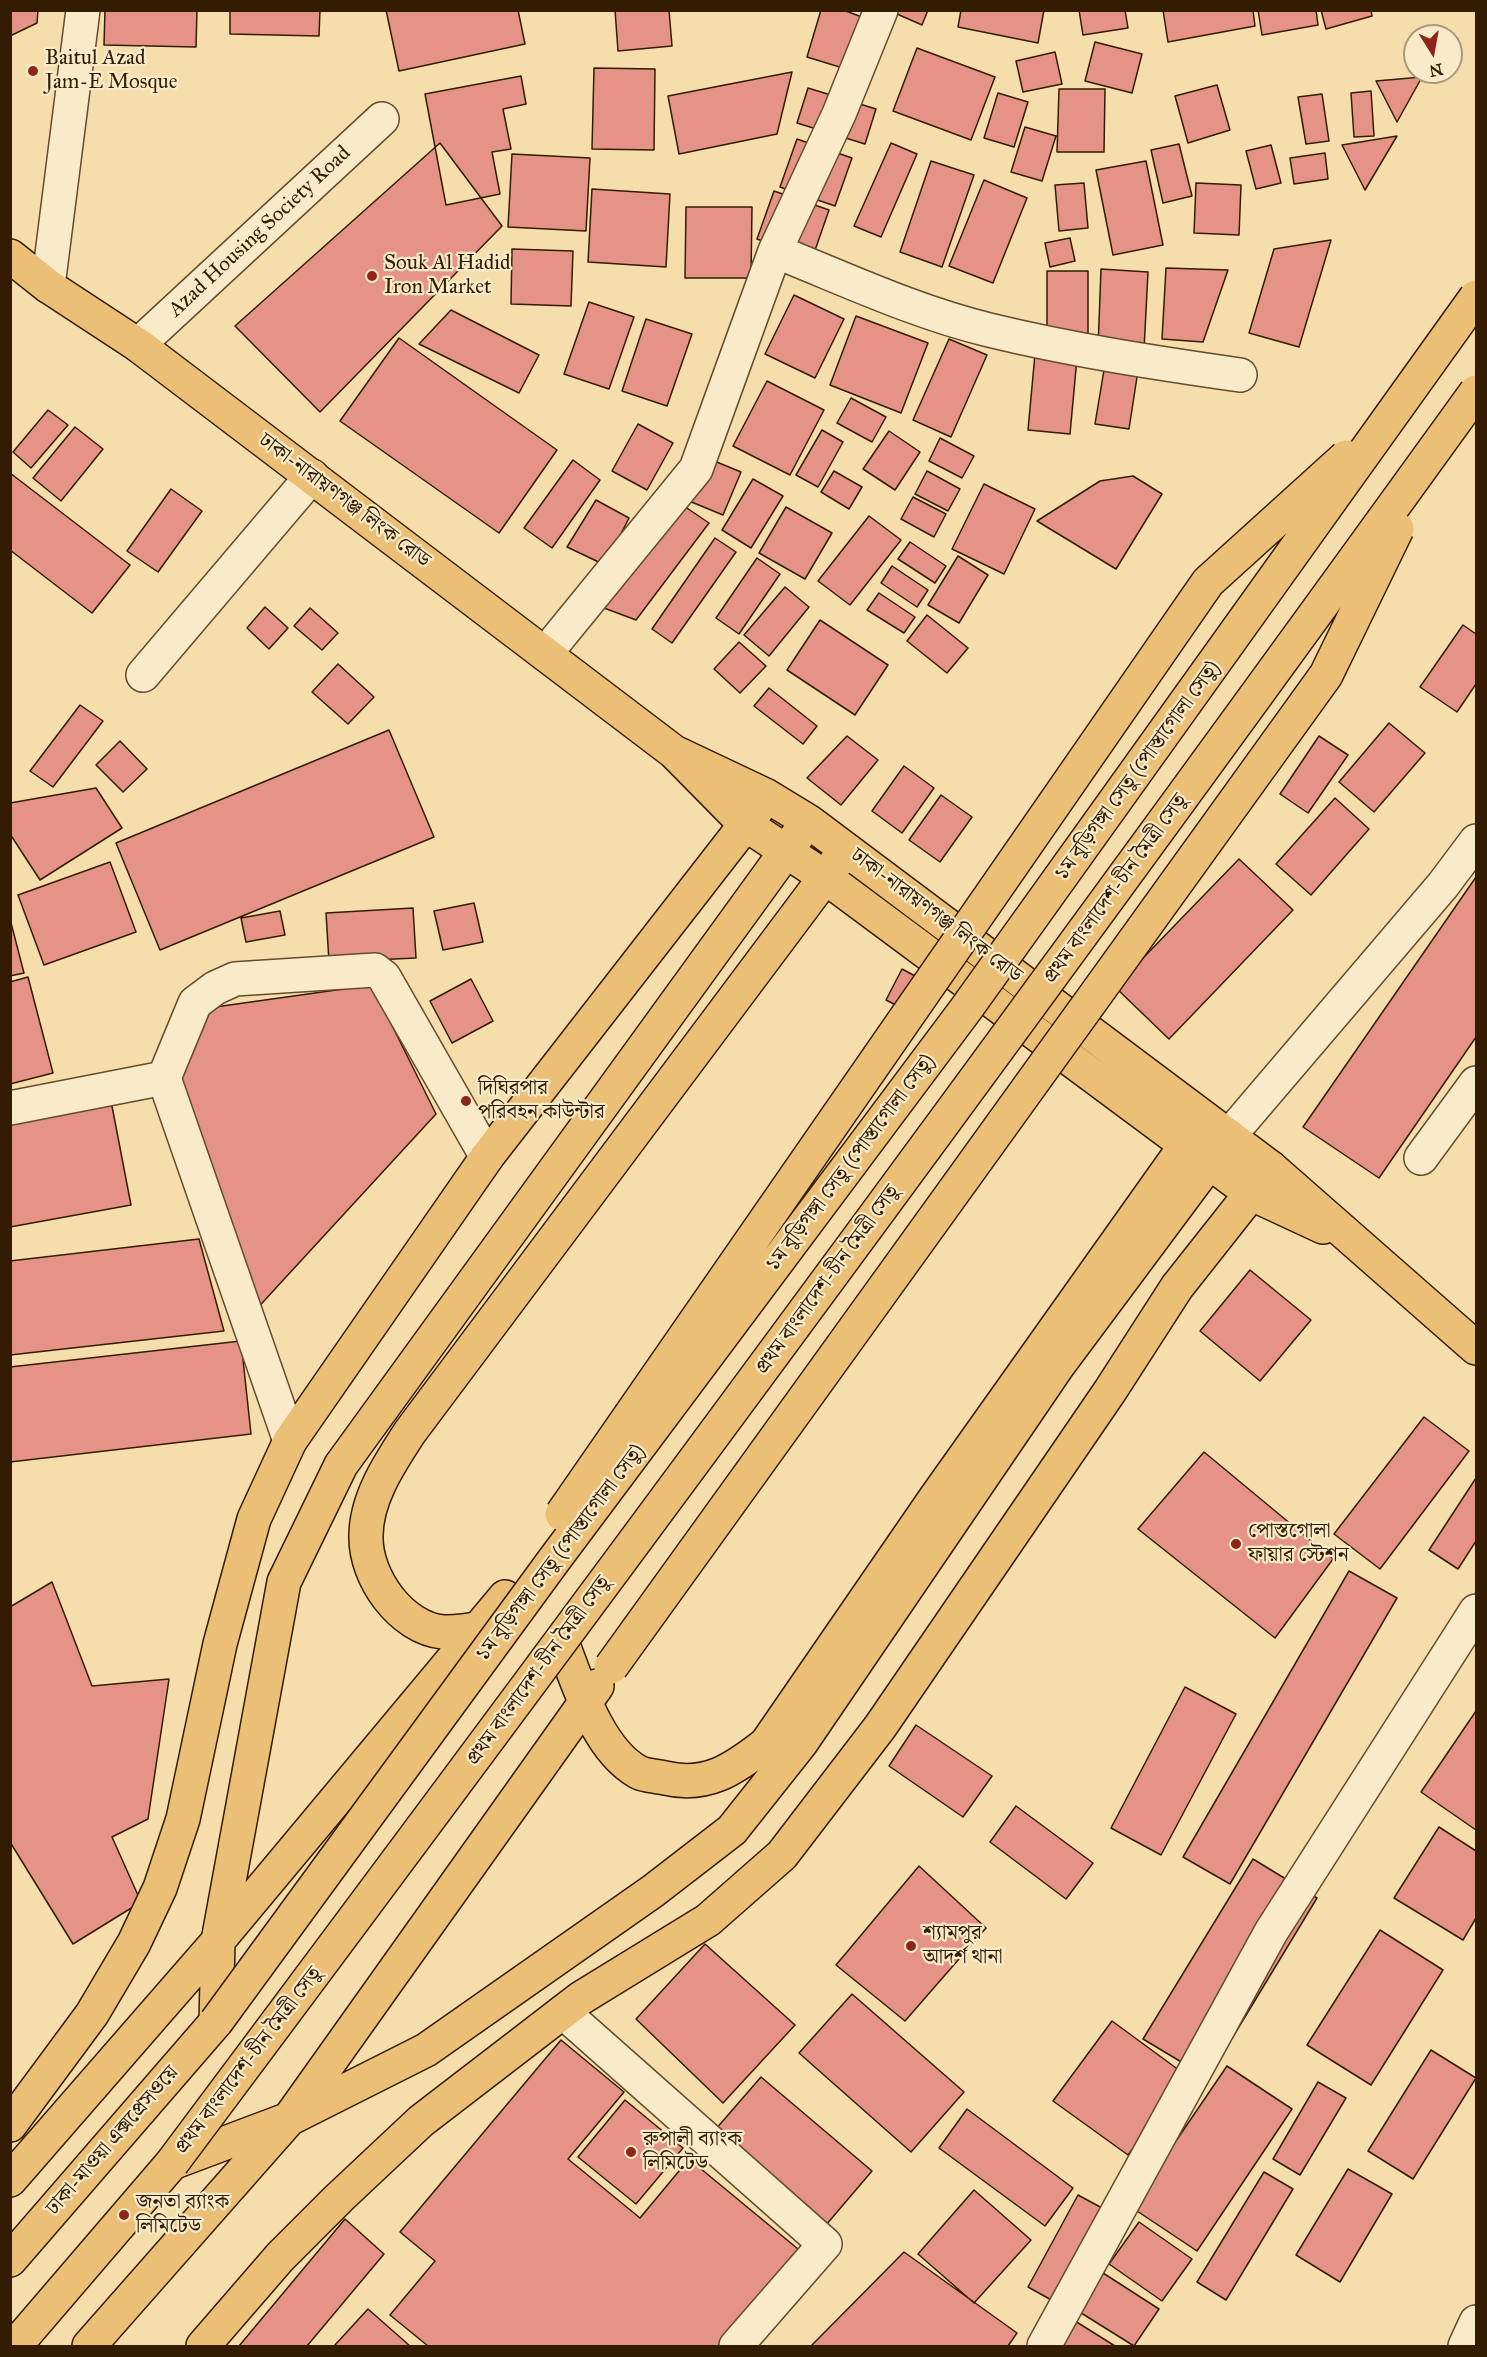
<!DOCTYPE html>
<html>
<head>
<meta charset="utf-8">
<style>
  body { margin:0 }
  #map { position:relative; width:1487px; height:2357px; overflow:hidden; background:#f6deac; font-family:"IM FELL Great Primer",serif }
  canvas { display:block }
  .frame { position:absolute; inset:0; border:12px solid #331c01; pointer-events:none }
  .north { position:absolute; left:1403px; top:24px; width:60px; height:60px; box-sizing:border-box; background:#f9eac9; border:2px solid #aa9879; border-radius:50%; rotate:169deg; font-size:16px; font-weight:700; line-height:24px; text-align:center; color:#331c01 }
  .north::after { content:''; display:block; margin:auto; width:21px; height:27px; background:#8f2418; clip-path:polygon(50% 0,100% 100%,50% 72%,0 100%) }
</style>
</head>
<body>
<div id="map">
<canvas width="1487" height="2357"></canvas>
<div class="frame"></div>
<div class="north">N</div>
</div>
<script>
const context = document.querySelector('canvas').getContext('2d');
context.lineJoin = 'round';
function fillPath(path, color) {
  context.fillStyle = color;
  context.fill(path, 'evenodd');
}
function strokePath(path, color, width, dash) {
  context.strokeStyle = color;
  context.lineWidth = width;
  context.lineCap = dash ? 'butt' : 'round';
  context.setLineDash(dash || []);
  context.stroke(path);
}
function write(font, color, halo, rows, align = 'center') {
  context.font = font + ' "IM FELL Great Primer","Noto Serif Bengali",serif';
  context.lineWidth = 4.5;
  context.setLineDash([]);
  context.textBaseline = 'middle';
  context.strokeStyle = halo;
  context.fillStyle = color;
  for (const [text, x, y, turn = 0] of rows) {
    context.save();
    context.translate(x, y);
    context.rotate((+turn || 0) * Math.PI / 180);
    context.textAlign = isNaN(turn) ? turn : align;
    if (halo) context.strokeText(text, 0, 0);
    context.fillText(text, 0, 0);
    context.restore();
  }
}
const building = new Path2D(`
  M 10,10 L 38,10 L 37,23 L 10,36 Z
  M 105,10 L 197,10 L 196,47 L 104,45 Z
  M 230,10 L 320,10 L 319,36 L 230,34 Z
  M 386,10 L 518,10 L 525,44 L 399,71 Z
  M 615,10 L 669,10 L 672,46 L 618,51 Z
  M 821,10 L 843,10 L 862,17 L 846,69 L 807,57 Z
  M 888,10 L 928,10 L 922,25 Z
  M 961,10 L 1044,10 L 1038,43 L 958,27 Z
  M 1079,10 L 1125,10 L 1128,28 L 1083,35 Z
  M 1163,10 L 1253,10 L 1255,26 L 1168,42 Z
  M 1258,10 L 1316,10 L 1318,25 L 1262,35 Z
  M 1321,10 L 1371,10 L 1372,16 L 1326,29 Z
  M 1095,42 L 1142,54 L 1132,93 L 1085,81 Z
  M 917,48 L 995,77 L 971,140 L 893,111 Z
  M 1055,52 L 1062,84 L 1023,92 L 1016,61 Z
  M 594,68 L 655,69 L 654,150 L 592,149 Z
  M 792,72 L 777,134 L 679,154 L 668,96 Z
  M 521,76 L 526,104 L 503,109 L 511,149 L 492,152 L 500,194 L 446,205 L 425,94 Z
  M 1422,77 L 1397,122 L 1376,81 Z
  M 1217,85 L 1230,130 L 1188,143 L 1175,96 Z
  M 808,88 L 876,109 L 865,144 L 797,123 Z
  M 1059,89 L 1105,89 L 1104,152 L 1057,152 Z
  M 1371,91 L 1374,136 L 1354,137 L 1351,93 Z
  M 998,93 L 1028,102 L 1014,147 L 984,138 Z
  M 1322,94 L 1329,141 L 1306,144 L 1298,97 Z
  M 1025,127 L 1056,136 L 1042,181 L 1011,172 Z
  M 1397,136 L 1365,190 L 1342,145 Z
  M 797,139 L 852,158 L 835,206 L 780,187 Z
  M 440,143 L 502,226 L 320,412 L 235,326 Z
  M 891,143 L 917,154 L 881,237 L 854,226 Z
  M 1179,144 L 1192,196 L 1163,203 L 1151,150 Z
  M 1271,145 L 1281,183 L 1256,189 L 1246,151 Z
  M 1325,153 L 1328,179 L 1294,184 L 1290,158 Z
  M 512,154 L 590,158 L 586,231 L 508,227 Z
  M 931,161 L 974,175 L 942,267 L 900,252 Z
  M 1146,161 L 1163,245 L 1113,255 L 1096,170 Z
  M 984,180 L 1027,198 L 993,283 L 949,266 Z
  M 1084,183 L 1088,228 L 1059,231 L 1055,185 Z
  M 1196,183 L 1241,185 L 1239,235 L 1194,233 Z
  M 592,189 L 670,194 L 666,267 L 588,262 Z
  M 774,191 L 829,210 L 812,259 L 757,239 Z
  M 686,207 L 752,207 L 751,278 L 685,278 Z
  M 1070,238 L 1075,261 L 1050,267 L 1045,243 Z
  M 1331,240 L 1299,347 L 1249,333 L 1274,249 Z
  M 512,249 L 573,251 L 571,306 L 511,304 Z
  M 1166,268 L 1228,270 L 1203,342 L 1162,339 Z
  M 1101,269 L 1148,272 L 1144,350 L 1098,349 Z
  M 1047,271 L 1088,271 L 1088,338 L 1047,338 Z
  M 794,295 L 844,319 L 815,378 L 765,354 Z
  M 589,302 L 634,317 L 609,389 L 564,374 Z
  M 451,310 L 539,355 L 519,393 L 419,344 Z
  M 856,316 L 928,343 L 901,413 L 830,385 Z
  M 646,319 L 692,334 L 667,406 L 622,391 Z
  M 399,338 L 557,450 L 499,533 L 340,421 Z
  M 949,339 L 987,355 L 951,437 L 913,420 Z
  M 1035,354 L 1077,358 L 1070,434 L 1028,430 Z
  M 1106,358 L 1139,364 L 1129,429 L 1095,424 Z
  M 767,381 L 824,410 L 790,475 L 733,446 Z
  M 851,398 L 886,417 L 872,442 L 837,423 Z
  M 48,410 L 68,425 L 31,468 L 13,452 Z
  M 638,424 L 673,443 L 647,490 L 612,471 Z
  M 75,427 L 103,449 L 61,501 L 33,478 Z
  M 822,430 L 843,442 L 818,487 L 796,475 Z
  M 889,431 L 920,452 L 895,490 L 863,469 Z
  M 940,438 L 974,456 L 962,478 L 929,461 Z
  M 707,458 L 741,472 L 723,515 L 689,501 Z
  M 573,460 L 600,480 L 552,548 L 524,528 Z
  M 834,471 L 862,487 L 849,509 L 821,492 Z
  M 927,471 L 960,489 L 948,511 L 915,494 Z
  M 10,473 L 130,565 L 92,613 L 10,550 Z
  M 1133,476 L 1162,494 L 1116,569 L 1037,521 L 1100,481 Z
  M 753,479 L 783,496 L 751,548 L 722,530 Z
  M 984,484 L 1035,509 L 1004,574 L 952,549 Z
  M 171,489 L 202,511 L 158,572 L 127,551 Z
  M 666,494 L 709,523 L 636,620 L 596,605 Z
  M 913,497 L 946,514 L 934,537 L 901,519 Z
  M 596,500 L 629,518 L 605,565 L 567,547 Z
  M 786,507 L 832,533 L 805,579 L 759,553 Z
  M 869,516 L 901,540 L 850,605 L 818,581 Z
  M 715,538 L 736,552 L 672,643 L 652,629 Z
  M 910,542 L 946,566 L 935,583 L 898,559 Z
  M 958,556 L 988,575 L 959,623 L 928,605 Z
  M 757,558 L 780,574 L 739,634 L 716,618 Z
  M 892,566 L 928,590 L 917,607 L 881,583 Z
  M 785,587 L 809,607 L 769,656 L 744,635 Z
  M 879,593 L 915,617 L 904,633 L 867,610 Z
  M 265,607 L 288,628 L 269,649 L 247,628 Z
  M 310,608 L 338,633 L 322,650 L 294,626 Z
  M 927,615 L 968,648 L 947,673 L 907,641 Z
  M 820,620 L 888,665 L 855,715 L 787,670 Z
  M 1463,625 L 1476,634 L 1476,684 L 1457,712 L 1420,687 Z
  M 739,642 L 766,666 L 740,693 L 714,669 Z
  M 338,664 L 374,697 L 348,724 L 312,692 Z
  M 769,688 L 817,726 L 803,744 L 754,706 Z
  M 80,705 L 103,721 L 53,787 L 30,771 Z
  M 1389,723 L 1425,753 L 1374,812 L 1339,782 Z
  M 389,730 L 434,837 L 160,950 L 116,843 Z
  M 847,736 L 878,760 L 841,805 L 807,778 Z
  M 1319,736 L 1348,755 L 1308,813 L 1280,794 Z
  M 120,741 L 147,769 L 123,792 L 96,765 Z
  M 904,766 L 934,788 L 902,833 L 872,811 Z
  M 96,788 L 122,828 L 40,880 L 10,834 L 10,803 Z
  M 941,795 L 972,817 L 940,862 L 909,840 Z
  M 1335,798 L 1369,829 L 1311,895 L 1276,864 Z
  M 1239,859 L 1293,910 L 1169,1039 L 1115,987 Z
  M 110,862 L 136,932 L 44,965 L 18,895 Z
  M 1476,877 L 1476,1037 L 1379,1178 L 1303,1127 Z
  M 474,903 L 483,942 L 443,950 L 434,911 Z
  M 413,908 L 416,958 L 329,962 L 326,913 Z
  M 280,911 L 285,935 L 246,942 L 241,918 Z
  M 10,919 L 24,973 L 10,976 Z
  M 902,969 L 934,986 L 917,1016 L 886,1000 Z
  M 28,977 L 53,1073 L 10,1084 L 10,982 Z
  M 471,979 L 493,1021 L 452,1043 L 430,1001 Z
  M 372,985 L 436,1114 L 252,1314 L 179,1086 L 208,1008 Z
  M 111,1101 L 131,1205 L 10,1227 L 10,1122 Z
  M 199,1239 L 224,1331 L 10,1355 L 10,1261 Z
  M 1250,1270 L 1311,1320 L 1260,1381 L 1200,1331 Z
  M 241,1341 L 251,1434 L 10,1462 L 10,1367 Z
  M 1424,1417 L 1469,1451 L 1380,1569 L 1334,1534 Z
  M 1204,1452 L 1333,1559 L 1275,1638 L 1138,1529 Z
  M 1476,1478 L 1476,1541 L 1458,1569 L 1429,1550 Z
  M 1349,1571 L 1397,1598 L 1230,1884 L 1183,1857 Z
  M 52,1582 L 92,1686 L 169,1679 L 148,1819 L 112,1837 L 141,1902 L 73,1944 L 10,1842 L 10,1607 Z
  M 1185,1687 L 1236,1714 L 1161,1855 L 1111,1828 Z
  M 1476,1711 L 1476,1830 L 1421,1792 Z
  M 916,1725 L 992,1776 L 963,1817 L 889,1766 Z
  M 1016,1806 L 1093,1863 L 1066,1899 L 990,1842 Z
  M 1439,1827 L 1476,1851 L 1476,1918 L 1463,1940 L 1394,1898 Z
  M 1253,1859 L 1317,1898 L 1208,2078 L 1143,2039 Z
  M 919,1866 L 986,1928 L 905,2021 L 836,1965 Z
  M 1380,1930 L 1443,1970 L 1371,2085 L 1307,2045 Z
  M 705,1944 L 795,2025 L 723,2103 L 636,2019 Z
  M 852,1994 L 964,2092 L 911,2152 L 799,2053 Z
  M 1112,2021 L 1187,2076 L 1128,2155 L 1053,2101 Z
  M 561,2040 L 624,2092 L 568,2159 L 640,2218 L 689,2159 L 798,2249 L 718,2346 L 428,2346 L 390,2315 L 435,2261 L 400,2232 Z
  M 1431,2050 L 1476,2078 L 1413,2179 L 1368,2151 Z
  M 1227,2066 L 1292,2109 L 1197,2251 L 1131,2207 Z
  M 761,2077 L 872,2171 L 826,2225 L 715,2130 Z
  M 1318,2082 L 1346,2098 L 1300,2175 L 1273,2159 Z
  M 625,2100 L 683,2148 L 636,2204 L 578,2157 Z
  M 967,2109 L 1073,2188 L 1045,2226 L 939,2148 Z
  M 1348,2169 L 1392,2194 L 1340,2282 L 1296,2255 Z
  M 1264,2172 L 1293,2189 L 1226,2300 L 1197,2282 Z
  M 974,2190 L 1031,2240 L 974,2303 L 918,2254 Z
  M 1078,2195 L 1115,2215 L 1064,2307 L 1028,2287 Z
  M 345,2219 L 384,2254 L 307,2346 L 239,2346 Z
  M 1139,2222 L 1192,2259 L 1162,2301 L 1109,2264 Z
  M 904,2252 L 1017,2333 L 1008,2346 L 811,2346 Z
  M 1103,2273 L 1159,2309 L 1134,2346 L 1078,2311 Z
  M 368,2309 L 410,2346 L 334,2346 Z
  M 1075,2321 L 1115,2346 L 1059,2346 Z`);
fillPath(building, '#e59387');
strokePath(building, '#331c01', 1.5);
const minor = new Path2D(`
  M 775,251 C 845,279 915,312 989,330 C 1071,350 1156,363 1240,375
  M 48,286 L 83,10
  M 138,345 L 382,119
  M 545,654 L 696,469 L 775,251 L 839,114 L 881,10
  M 143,675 L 312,476
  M 164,1078 L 195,1003 L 215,988 L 235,979 L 375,970 L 384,977 L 487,1157
  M 10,1108 L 164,1078 L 290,1441
  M 1229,1136 L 1443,885 L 1476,841
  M 1421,1158 L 1476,1083
  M 563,2012 L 825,2244 L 736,2346
  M 1044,2346 L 1271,1932 L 1476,1611
  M 1465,2346 L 1476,2322`);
const major = new Path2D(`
  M 1271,1168 L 1476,1348
  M 1252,1194 L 1323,1227`);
const highway = new Path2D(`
  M 10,256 L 48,286 L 138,345 L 674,752 L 745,824 L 825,877 L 1252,1194
  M 510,1620 C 489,1626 466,1633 443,1632 C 401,1628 365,1577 366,1536 C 366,1498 390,1463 410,1432 L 838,860
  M 562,1642 C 578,1683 597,1749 638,1772 C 645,1776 657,1776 665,1778 C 707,1788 734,1769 766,1744 L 936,1497 L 1198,1128
  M 10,2125 L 92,2014 L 134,1943 L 160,1888 L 183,1819 L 220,1644 L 254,1519 L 290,1441 L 487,1157 L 759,807
  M 10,2180 L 218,1941 L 505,1597
  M 10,2260 L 216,2022 L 218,1941 L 284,1582 L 341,1465 L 808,821
  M 15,2346 L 172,2163 L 289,2119 L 426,2050 L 653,1891 L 732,1830 L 801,1743 L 1057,1367 L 1229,1136
  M 89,2346 L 289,2119 L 597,1686
  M 203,2346 L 280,2257 L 339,2198 L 421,2121 L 581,1998 L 708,1920 L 782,1855 L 880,1727 L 1110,1391 L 1177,1287 L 1271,1168 L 808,821 L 767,796 L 674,752`);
strokePath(minor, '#644c2c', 36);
strokePath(major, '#331c01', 36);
strokePath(highway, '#331c01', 36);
strokePath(minor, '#f9eac9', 33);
strokePath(major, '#ebbf76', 33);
strokePath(highway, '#ebbf76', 33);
const highwayBridge = new Path2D(`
  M 562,1514 L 1208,582 L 1346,457
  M 611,1667 L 1326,675 L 1397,529
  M 216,2022 L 554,1560 L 966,1009 L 1476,297
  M 172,2163 C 611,1576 1047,986 1476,392`);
strokePath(highwayBridge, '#331c01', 36, []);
strokePath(highwayBridge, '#ebbf76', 33);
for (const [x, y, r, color] of [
  [33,71,6,"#8f2418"],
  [372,276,6,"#8f2418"],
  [466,1101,6,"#8f2418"],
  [1236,1544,6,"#8f2418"],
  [911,1946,6,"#8f2418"],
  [631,2152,6,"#8f2418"],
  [124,2215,6,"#8f2418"]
]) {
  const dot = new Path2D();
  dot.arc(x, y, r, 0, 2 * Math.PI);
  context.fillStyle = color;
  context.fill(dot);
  strokePath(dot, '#f9eac9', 2);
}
write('21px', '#331c01', '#f9eac9', [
  ["Baitul Azad",45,59],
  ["Jam-E Mosque",45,83],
  ["Souk Al Hadid",384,264],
  ["Iron Market",384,288],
  ["দিঘিরপার",478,1089],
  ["পরিবহন কাউন্টার",478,1113],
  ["পোস্তগোলা",1248,1532],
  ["ফায়ার স্টেশন",1248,1556],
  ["শ্যামপুর",923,1934],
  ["আদর্শ থানা",923,1958],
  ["রুপালী ব্যাংক",643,2140],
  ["লিমিটেড",643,2164],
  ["জনতা ব্যাংক",136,2203],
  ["লিমিটেড",136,2227]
], 'left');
write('21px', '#331c01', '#f9eac9', [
  ["Azad Housing Society Road",260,232,-43],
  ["ঢাকা-নারায়ণগঞ্জ লিংক রোড",344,501,37],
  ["১ম বুড়িগঙ্গা সেতু (পোস্তাগোলা সেতু)",1138,771,-54],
  ["প্রথম বাংলাদেশ-চীন মৈত্রী সেতু",1116,889,-54],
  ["ঢাকা-নারায়ণগঞ্জ লিংক রোড",936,916,37],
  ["১ম বুড়িগঙ্গা সেতু (পোস্তাগোলা সেতু)",851,1163,-53],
  ["প্রথম বাংলাদেশ-চীন মৈত্রী সেতু",828,1280,-54],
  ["১ম বুড়িগঙ্গা সেতু (পোস্তাগোলা সেতু)",561,1553,-53],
  ["প্রথম বাংলাদেশ-চীন মৈত্রী সেতু",539,1671,-54],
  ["প্রথম বাংলাদেশ-চীন মৈত্রী সেতু",249,2061,-53],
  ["ঢাকা-মাওয়া এক্সপ্রেসওয়ে",113,2141,-49]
]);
</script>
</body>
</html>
